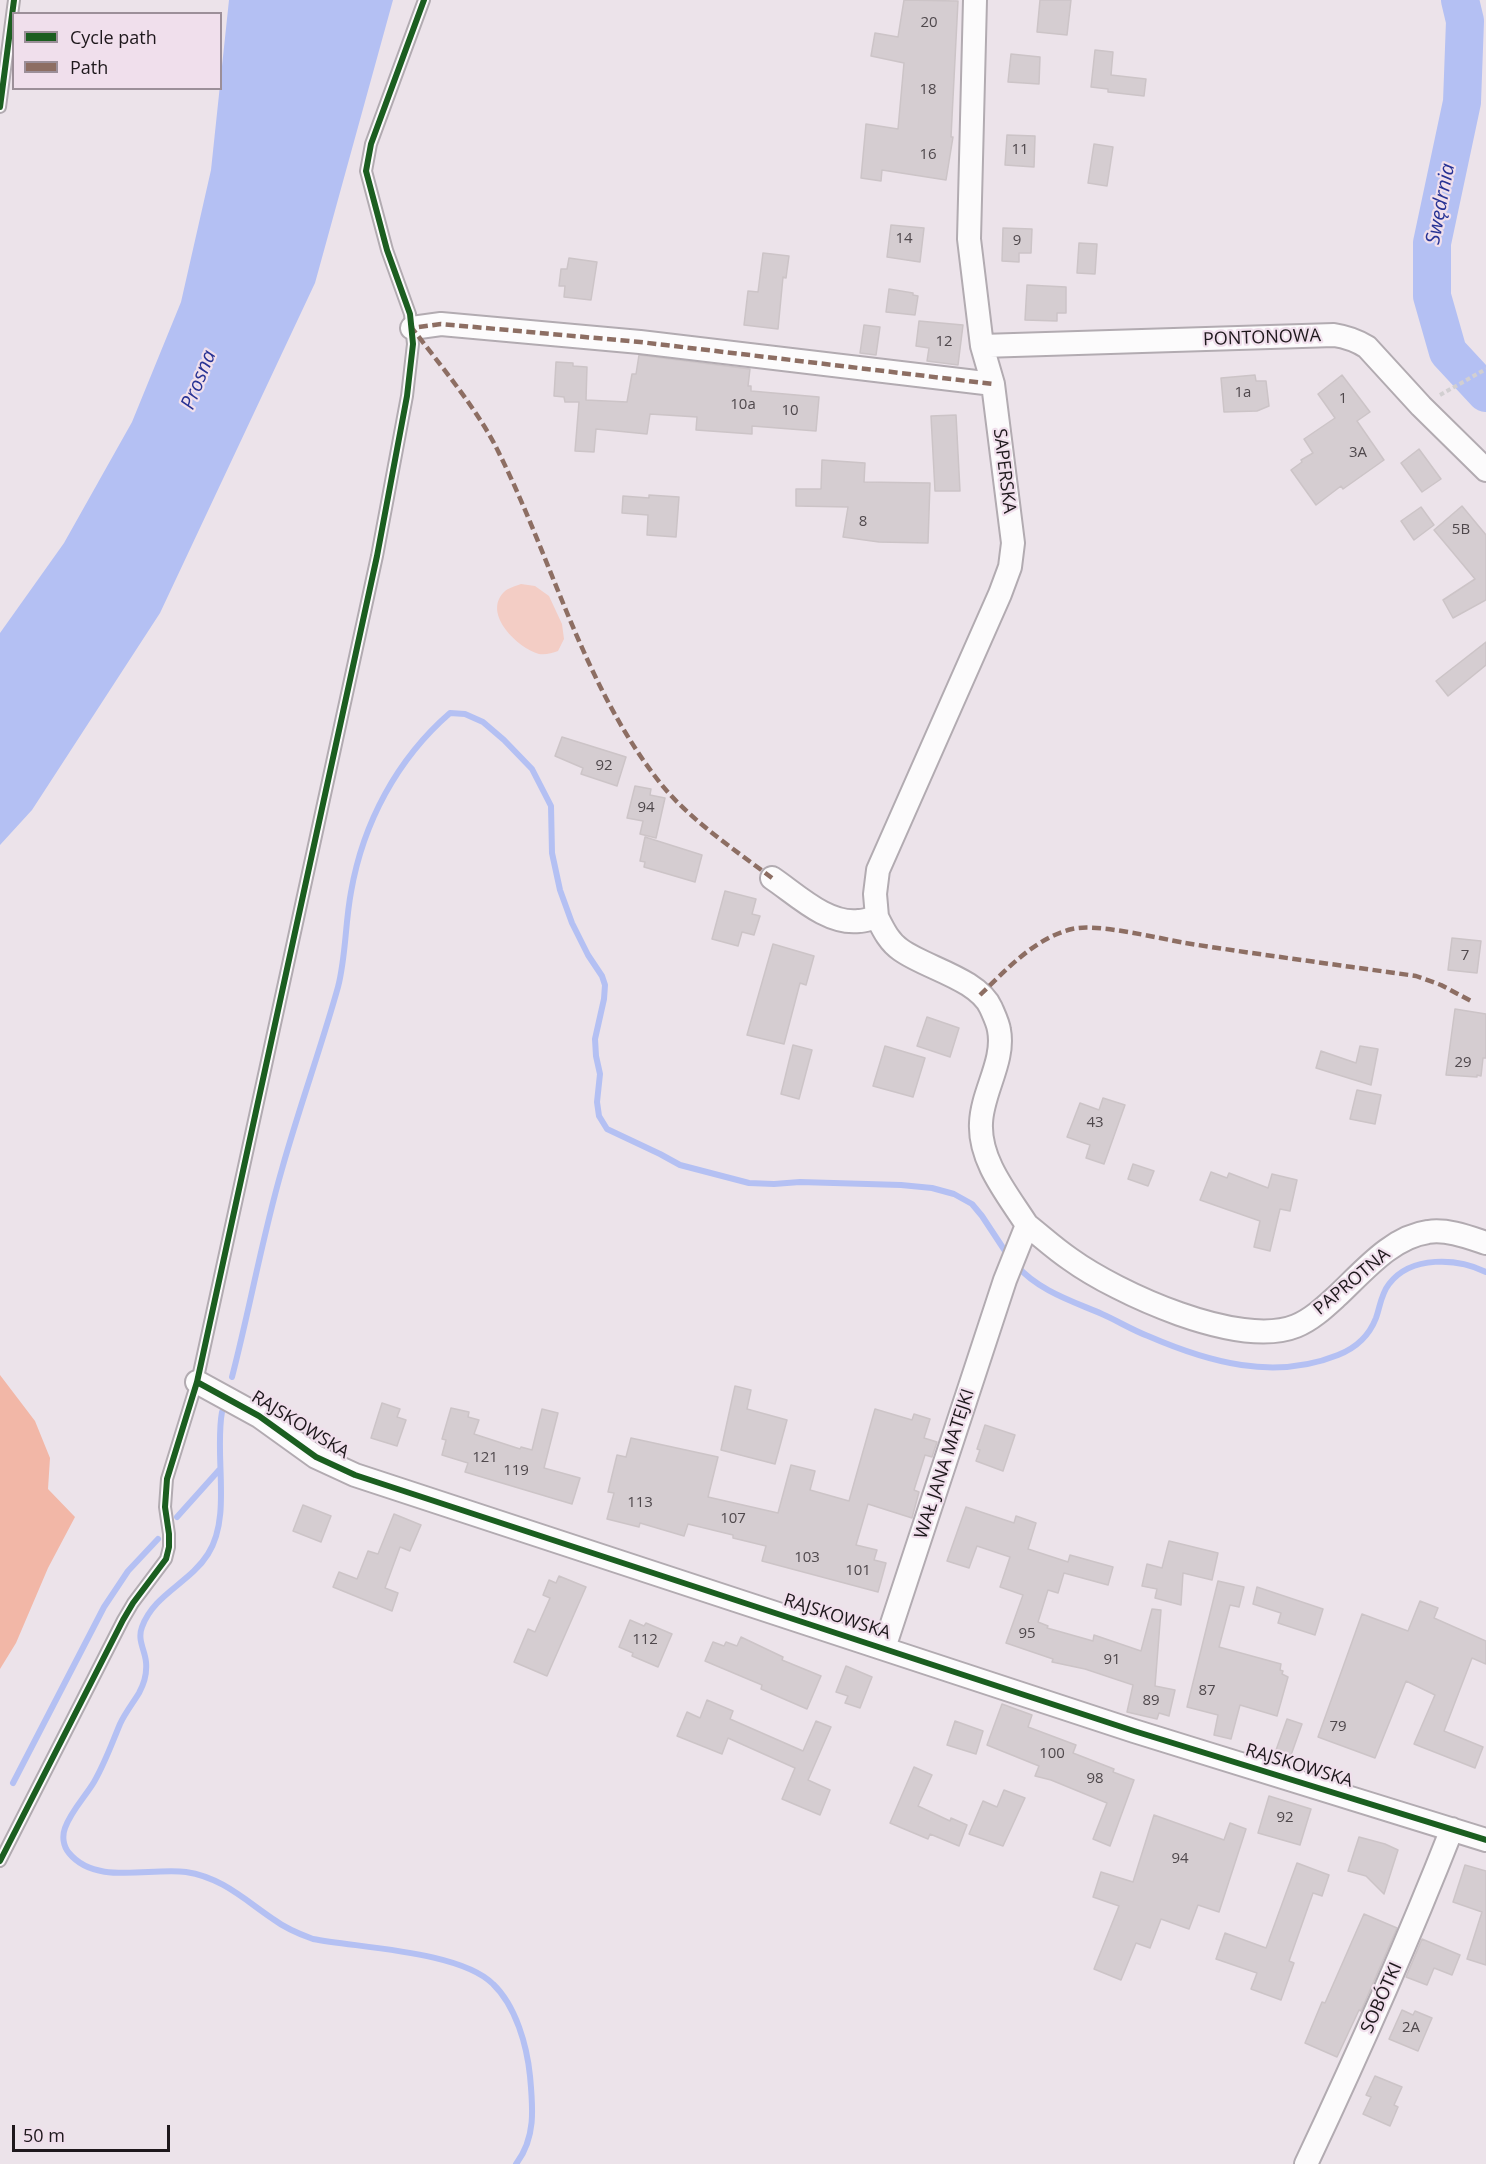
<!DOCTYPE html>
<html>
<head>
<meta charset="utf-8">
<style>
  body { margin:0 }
  #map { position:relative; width:1486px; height:2164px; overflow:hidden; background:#ece3ea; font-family:"Open Sans",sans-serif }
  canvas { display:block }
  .legend { position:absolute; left:12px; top:12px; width:210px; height:78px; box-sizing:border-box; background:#f0dfec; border:2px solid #9c8f99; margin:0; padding:8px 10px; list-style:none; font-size:18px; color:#1e181c }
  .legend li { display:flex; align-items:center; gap:12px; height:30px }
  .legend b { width:30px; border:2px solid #9c8f99 }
  .scale { position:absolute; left:12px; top:2125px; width:158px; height:27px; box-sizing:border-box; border:3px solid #1e181c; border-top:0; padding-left:8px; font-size:18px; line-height:21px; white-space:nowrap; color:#1e181c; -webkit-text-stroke:4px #f0dfec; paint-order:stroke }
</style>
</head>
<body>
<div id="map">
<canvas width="1486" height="2164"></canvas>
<ul class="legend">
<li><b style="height:8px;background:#1b5e20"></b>Cycle path</li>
<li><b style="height:8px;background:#8d6e63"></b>Path</li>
</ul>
<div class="scale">50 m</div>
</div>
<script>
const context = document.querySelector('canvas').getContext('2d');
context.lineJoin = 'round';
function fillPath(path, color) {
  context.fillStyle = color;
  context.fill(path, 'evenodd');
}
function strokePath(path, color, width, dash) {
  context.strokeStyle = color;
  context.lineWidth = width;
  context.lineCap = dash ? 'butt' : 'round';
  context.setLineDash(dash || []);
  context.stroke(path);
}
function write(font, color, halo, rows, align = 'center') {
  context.font = font + ' "Open Sans",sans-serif';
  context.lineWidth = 4.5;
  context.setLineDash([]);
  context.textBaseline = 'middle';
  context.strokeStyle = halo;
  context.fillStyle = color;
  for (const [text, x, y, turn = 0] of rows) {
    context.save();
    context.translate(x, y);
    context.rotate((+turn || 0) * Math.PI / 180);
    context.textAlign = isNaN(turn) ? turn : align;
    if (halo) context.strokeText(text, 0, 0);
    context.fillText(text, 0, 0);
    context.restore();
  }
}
fillPath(new Path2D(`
  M 521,584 L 535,586 L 549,596 L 562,624 L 564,639 L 558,651 C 552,653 546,655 539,654 C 518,648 482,614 504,592 C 508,588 516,586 521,584 Z`), '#f3cdc5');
fillPath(new Path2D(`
  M 0,1375 L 35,1421 L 50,1458 L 48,1489 L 75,1517 L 48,1568 L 16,1643 L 0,1669 Z`), '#f2b7a7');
fillPath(new Path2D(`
  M 229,0 L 393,0 L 315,283 L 160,613 L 32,810 L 0,845 L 0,633 L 64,543 L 132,422 L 181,302 L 211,170 Z`), '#b4c0f3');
strokePath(new Path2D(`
  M 1016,1265 C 1039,1291 1072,1301 1102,1314 C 1118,1321 1132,1330 1148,1336 C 1208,1362 1274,1381 1338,1355 C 1356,1348 1369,1336 1376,1318 C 1380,1307 1381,1294 1389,1284 C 1411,1255 1458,1258 1486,1272
  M 232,1377 C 250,1308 262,1238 282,1169 C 299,1108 321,1048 338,987 C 346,956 345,924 351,892 C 363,823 397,759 450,713 L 465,714 L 483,722 L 504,740 L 532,769 L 551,806 L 552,853 L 560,890 L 572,923 L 588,955 L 602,976 L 605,985 L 604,999 L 595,1039 L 596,1056 L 600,1074 L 597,1102 L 599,1116 L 607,1129 L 660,1154 L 680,1165 L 749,1183 L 774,1184 L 800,1182 L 901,1185 L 932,1188 L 954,1194 L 972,1204 L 982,1216 L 1009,1257
  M 222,1412 C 214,1455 232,1517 208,1554 C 190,1583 154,1594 142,1627 C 137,1640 145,1650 146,1662 C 147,1672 144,1684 139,1693 C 133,1703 125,1713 120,1724 C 112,1743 105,1763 94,1782 C 85,1797 71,1811 65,1828 C 62,1836 63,1846 69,1853 C 96,1886 150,1867 186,1872 C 221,1877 245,1900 273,1919 C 285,1928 299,1934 313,1939 C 360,1948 460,1951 493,1984 C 516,2006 527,2046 530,2076 C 533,2108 536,2138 516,2164
  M 177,1517 L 220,1469
  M 13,1783 L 104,1607 L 128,1571 L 158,1539`), '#b4c0f3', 6);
strokePath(new Path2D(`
  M 1460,0 L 1465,21 L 1462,102 L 1432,243 L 1432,296 L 1448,352 L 1486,393`), '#b4c0f3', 38);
const building = new Path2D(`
  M 904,0 L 958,1 L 951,137 L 953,137 L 946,180 L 882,170 L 881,181 L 861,178 L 866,124 L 898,129 L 904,63 L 871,56 L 875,33 L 898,37 Z
  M 1040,0 L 1071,0 L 1067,35 L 1037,32 Z
  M 1095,50 L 1113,52 L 1111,75 L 1146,79 L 1144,96 L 1108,92 L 1108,89 L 1091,87 Z
  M 1011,54 L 1040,57 L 1039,84 L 1008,82 Z
  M 1007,135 L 1035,136 L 1034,167 L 1005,165 Z
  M 1094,144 L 1113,147 L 1107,186 L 1088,183 Z
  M 891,225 L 924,228 L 920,262 L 887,257 Z
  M 1003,228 L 1032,229 L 1031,253 L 1019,253 L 1019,262 L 1002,261 Z
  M 1079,243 L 1097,244 L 1095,274 L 1077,273 Z
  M 763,253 L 789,256 L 786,278 L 783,277 L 778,329 L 744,325 L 748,291 L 758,292 Z
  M 569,258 L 597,262 L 591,300 L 564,297 L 565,286 L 559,286 L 561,269 L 567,269 Z
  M 1027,285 L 1066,287 L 1066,313 L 1057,313 L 1057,321 L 1025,320 Z
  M 889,289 L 913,293 L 913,295 L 918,296 L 915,315 L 886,312 Z
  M 919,321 L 963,325 L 958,365 L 927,361 L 929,348 L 916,346 Z
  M 864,325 L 880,327 L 876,355 L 860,353 Z
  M 639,355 L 750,369 L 748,386 L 751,386 L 751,391 L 819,397 L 816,431 L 752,426 L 752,434 L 696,430 L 697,417 L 650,414 L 647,434 L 596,429 L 594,452 L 575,451 L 579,402 L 565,402 L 564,397 L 554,396 L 556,362 L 573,363 L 573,366 L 587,367 L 586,400 L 627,402 L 632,374 L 636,374 Z
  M 1255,375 L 1256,381 L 1266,381 L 1269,406 L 1257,411 L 1224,412 L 1221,378 Z
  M 1342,375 L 1370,412 L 1357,421 L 1384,460 L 1343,489 L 1341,486 L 1316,505 L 1291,470 L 1302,462 L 1301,460 L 1313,453 L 1304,439 L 1335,418 L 1318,394 Z
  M 956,415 L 960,491 L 935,491 L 931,416 Z
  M 1419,449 L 1441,479 L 1422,492 L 1401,463 Z
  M 822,460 L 865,463 L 864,482 L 930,483 L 928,543 L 879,542 L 843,537 L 848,507 L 796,506 L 796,489 L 821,489 Z
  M 649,495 L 679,497 L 676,537 L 647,535 L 648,515 L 622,513 L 623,496 L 649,498 Z
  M 1462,506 L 1486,535 L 1486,600 L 1453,618 L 1443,600 L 1475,579 L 1434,530 Z
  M 1421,507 L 1434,525 L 1414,540 L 1401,521 Z
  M 1486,642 L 1486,665 L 1448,696 L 1436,681 Z
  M 562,737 L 626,757 L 617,786 L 581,774 L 583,768 L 555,756 Z
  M 635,786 L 651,789 L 650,795 L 665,798 L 656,838 L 640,834 L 643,821 L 627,818 Z
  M 645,837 L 702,855 L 695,882 L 644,867 L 645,862 L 640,861 Z
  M 725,891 L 756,899 L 752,914 L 760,916 L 754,935 L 742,932 L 738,946 L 712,939 Z
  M 1452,938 L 1481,941 L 1477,973 L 1448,970 Z
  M 773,944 L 814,956 L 806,985 L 800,983 L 784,1044 L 747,1035 Z
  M 1455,1009 L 1486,1014 L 1486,1058 L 1483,1058 L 1481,1076 L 1477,1075 L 1477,1077 L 1446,1075 Z
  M 927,1017 L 959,1028 L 950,1057 L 917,1046 Z
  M 793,1045 L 812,1050 L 799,1099 L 781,1094 Z
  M 885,1046 L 925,1058 L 913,1097 L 873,1086 Z
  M 1360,1046 L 1378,1049 L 1371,1085 L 1316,1068 L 1321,1051 L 1356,1063 Z
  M 1357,1090 L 1381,1095 L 1375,1124 L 1350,1119 Z
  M 1103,1098 L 1125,1105 L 1104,1164 L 1086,1158 L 1090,1145 L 1067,1137 L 1080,1103 L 1099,1110 Z
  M 1133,1164 L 1154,1171 L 1148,1186 L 1128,1179 Z
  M 1211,1172 L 1227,1178 L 1229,1173 L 1268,1188 L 1272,1174 L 1297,1180 L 1290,1211 L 1280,1209 L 1270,1251 L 1254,1247 L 1260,1221 L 1200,1200 Z
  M 735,1386 L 751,1390 L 747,1409 L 787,1420 L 775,1464 L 721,1450 Z
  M 382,1403 L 400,1409 L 397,1417 L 406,1420 L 397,1446 L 371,1438 Z
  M 451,1408 L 469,1412 L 468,1417 L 479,1420 L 474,1434 L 520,1449 L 521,1447 L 532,1450 L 542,1409 L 558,1413 L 544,1468 L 580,1478 L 572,1504 L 465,1472 L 468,1463 L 442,1455 L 446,1440 L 442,1439 Z
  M 875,1409 L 912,1420 L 914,1414 L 930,1419 L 924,1438 L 937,1442 L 932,1457 L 925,1455 L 914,1490 L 919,1492 L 912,1518 L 868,1504 L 856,1545 L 877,1550 L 874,1560 L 886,1563 L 878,1592 L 762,1561 L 766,1546 L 733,1538 L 733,1535 L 688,1524 L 684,1536 L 640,1523 L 639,1527 L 607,1519 L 614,1493 L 608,1492 L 617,1455 L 626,1457 L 631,1438 L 718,1457 L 708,1497 L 778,1513 L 791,1465 L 815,1471 L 810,1490 L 849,1501 Z
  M 985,1425 L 1015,1435 L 1003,1471 L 976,1461 L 980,1450 L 977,1449 Z
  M 303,1505 L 331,1516 L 321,1542 L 293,1531 Z
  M 966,1507 L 1014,1523 L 1016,1516 L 1036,1523 L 1028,1549 L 1068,1562 L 1070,1555 L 1113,1567 L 1108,1585 L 1064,1573 L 1058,1593 L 1048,1590 L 1038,1622 L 1048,1626 L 1047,1628 L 1093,1641 L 1094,1635 L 1141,1651 L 1152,1609 L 1161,1610 L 1155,1686 L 1175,1690 L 1169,1716 L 1159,1713 L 1157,1719 L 1127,1712 L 1133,1685 L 1085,1669 L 1052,1662 L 1053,1659 L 1006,1643 L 1023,1595 L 1000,1587 L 1010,1557 L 977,1546 L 969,1568 L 947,1561 Z
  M 394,1514 L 421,1525 L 410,1551 L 400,1547 L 385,1588 L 398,1593 L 392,1611 L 333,1587 L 339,1572 L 357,1579 L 368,1551 L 378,1554 Z
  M 1169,1541 L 1218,1553 L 1212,1580 L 1183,1573 L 1181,1605 L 1155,1598 L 1157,1589 L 1142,1586 L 1147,1564 L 1162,1568 Z
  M 559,1576 L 586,1587 L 547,1676 L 514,1662 L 528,1629 L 535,1632 L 550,1598 L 543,1595 L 549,1580 L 556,1583 Z
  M 1218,1581 L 1244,1587 L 1239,1607 L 1230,1605 L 1219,1647 L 1281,1664 L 1280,1670 L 1283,1671 L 1282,1674 L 1288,1677 L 1277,1716 L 1240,1705 L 1231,1739 L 1214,1735 L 1218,1715 L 1187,1707 Z
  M 1257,1587 L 1323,1609 L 1315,1635 L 1278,1623 L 1281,1613 L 1253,1604 Z
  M 1420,1601 L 1438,1608 L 1434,1618 L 1486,1641 L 1486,1664 L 1472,1658 L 1444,1731 L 1483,1747 L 1475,1768 L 1414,1744 L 1435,1695 L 1406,1681 L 1375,1758 L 1318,1737 L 1362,1614 L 1408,1631 Z
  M 630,1620 L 644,1626 L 646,1623 L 672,1634 L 658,1667 L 632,1656 L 633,1653 L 619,1647 Z
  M 741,1637 L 783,1657 L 782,1660 L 821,1676 L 807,1709 L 761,1689 L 762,1685 L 705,1661 L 713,1642 L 724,1646 L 726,1642 L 737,1646 Z
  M 846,1666 L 872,1677 L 860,1708 L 845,1703 L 848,1696 L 836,1692 Z
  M 707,1700 L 733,1711 L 730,1719 L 803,1751 L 816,1721 L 831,1727 L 808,1780 L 830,1790 L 820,1815 L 782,1799 L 795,1768 L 728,1738 L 722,1754 L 677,1736 L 687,1712 L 700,1718 Z
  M 1002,1704 L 1032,1715 L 1028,1727 L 1076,1745 L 1073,1753 L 1114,1769 L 1113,1772 L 1134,1780 L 1110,1846 L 1093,1839 L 1107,1803 L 1051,1780 L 1035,1776 L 1039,1766 L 987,1745 Z
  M 1287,1719 L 1302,1724 L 1290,1758 L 1275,1753 Z
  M 955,1721 L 983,1731 L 976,1754 L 947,1745 Z
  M 914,1767 L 932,1775 L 918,1806 L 950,1821 L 951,1818 L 967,1825 L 959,1846 L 930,1834 L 928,1839 L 890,1823 Z
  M 1004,1790 L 1025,1798 L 1003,1846 L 969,1834 L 983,1801 L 997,1807 Z
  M 1269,1796 L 1311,1809 L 1300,1845 L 1258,1833 Z
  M 1154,1815 L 1224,1840 L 1230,1823 L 1246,1829 L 1219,1912 L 1198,1905 L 1189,1929 L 1161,1919 L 1150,1948 L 1136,1943 L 1121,1980 L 1094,1969 L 1119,1906 L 1093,1897 L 1101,1872 L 1133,1882 Z
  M 1359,1837 L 1385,1844 L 1398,1850 L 1384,1894 L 1366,1876 L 1348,1871 Z
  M 1297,1863 L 1329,1875 L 1322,1896 L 1313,1893 L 1289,1961 L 1294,1963 L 1281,2000 L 1251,1989 L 1257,1973 L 1216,1959 L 1225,1933 L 1266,1948 Z
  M 1465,1865 L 1486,1871 L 1486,1965 L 1467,1959 L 1482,1912 L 1453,1902 Z
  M 1364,1914 L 1397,1928 L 1361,2011 L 1359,2010 L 1337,2057 L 1305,2043 L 1322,2002 L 1325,2003 Z
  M 1422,1939 L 1460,1955 L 1452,1975 L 1434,1968 L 1427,1985 L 1406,1977 Z
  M 1402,2010 L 1413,2015 L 1415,2011 L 1432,2018 L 1418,2051 L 1389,2039 Z
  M 1375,2076 L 1402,2087 L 1394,2105 L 1398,2107 L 1390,2126 L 1363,2114 L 1371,2097 L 1366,2095 Z`);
fillPath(building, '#d5cdd1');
strokePath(building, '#ccc4c7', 1.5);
const lane = new Path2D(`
  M 0,107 L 14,0
  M 0,1861 L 123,1620 L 133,1603 L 166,1559 L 169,1547 L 169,1534 L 165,1507 L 167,1479 L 197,1382 L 377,556 L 407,396 L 413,344 L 410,314 L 387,250 L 366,171 L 371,144 L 424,0`);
const street = new Path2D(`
  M 412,328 L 441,324 L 640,342 L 993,384
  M 982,346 L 1334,335 C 1347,337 1356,340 1367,347 L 1421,406 L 1486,470
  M 772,878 C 796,894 827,925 859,921 C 865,921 871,918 877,917 C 883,929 889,942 901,950 C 926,968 978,979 991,1008 C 994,1015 998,1023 999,1030 C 1005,1061 982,1092 981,1123 C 979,1161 1008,1195 1027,1225 L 1005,1280 L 884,1648
  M 877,917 L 875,894 L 878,870 L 1000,594 L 1010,567 L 1013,543 L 993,384 L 982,346 L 969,239 L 975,0
  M 1027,1225 C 1041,1236 1055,1249 1070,1259 C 1117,1293 1239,1349 1296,1326 C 1311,1320 1324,1308 1336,1297 C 1362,1273 1391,1237 1428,1232 C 1447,1229 1468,1237 1486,1243
  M 197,1382 L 259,1416 L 316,1457 L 355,1475 L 1134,1731 L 1486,1840
  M 1306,2164 C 1358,2054 1407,1943 1452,1829`);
strokePath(lane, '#b2abb1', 14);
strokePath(street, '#b2abb1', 26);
strokePath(new Path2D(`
  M 1440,395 L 1486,369`), '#d2cfd1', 4, [4.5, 3]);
strokePath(lane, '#fcfbfc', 10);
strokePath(street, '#fcfbfc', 22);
strokePath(new Path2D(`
  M 772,878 C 735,850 690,820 661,784 C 583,686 553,561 498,451 C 478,410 440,365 412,328 L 441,324 L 640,342 L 993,384
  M 980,995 C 1007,969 1035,938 1072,929 C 1096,923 1158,938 1185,943 C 1262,955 1339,965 1416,976 L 1441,985 L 1473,1002`), '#8d6e63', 4.5, [9, 4.5]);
strokePath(new Path2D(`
  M 0,107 L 14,0
  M 197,1382 L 259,1416 L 316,1457 L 355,1475 L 1134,1731 L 1486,1840
  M 0,1861 L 123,1620 L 133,1603 L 166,1559 L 169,1547 L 169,1534 L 165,1507 L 167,1479 L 197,1382 L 377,556 L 407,396 L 413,344 L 410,314 L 387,250 L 366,171 L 371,144 L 424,0`), '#1b5e20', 6);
write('15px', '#4f484c', null, [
  ["20",929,23],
  ["18",928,90],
  ["11",1020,150],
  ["16",928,155],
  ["14",904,239],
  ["9",1017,241],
  ["12",944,342],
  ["1a",1243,393],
  ["1",1343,399],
  ["10a",743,405],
  ["10",790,411],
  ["3A",1358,453],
  ["8",863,522],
  ["5B",1461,530],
  ["92",604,766],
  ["94",646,808],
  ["7",1465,956],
  ["29",1463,1063],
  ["43",1095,1123],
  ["121",485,1458],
  ["119",516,1471],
  ["113",640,1503],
  ["107",733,1519],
  ["103",807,1558],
  ["101",858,1571],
  ["95",1027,1634],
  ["112",645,1640],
  ["91",1112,1660],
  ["87",1207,1691],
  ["89",1151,1701],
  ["79",1338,1727],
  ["100",1052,1754],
  ["98",1095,1779],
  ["92",1285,1818],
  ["94",1180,1859],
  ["2A",1411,2028]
]);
write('18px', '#1e181c', '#f0dfec', [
  ["PONTONOWA",1262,338,-2],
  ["SAPERSKA",1004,471,83],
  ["PAPROTNA",1352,1282,-40],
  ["RAJSKOWSKA",300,1425,32],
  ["WAŁ JANA MATEJKI",945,1464,-72],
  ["RAJSKOWSKA",837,1617,18],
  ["RAJSKOWSKA",1299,1766,17],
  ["SOBÓTKI",1382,1998,-66]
]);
write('italic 20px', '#273294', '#f0dfec', [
  ["Swędrnia",1441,204,-79],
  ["Prosna",199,380,-68]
]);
</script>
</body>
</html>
